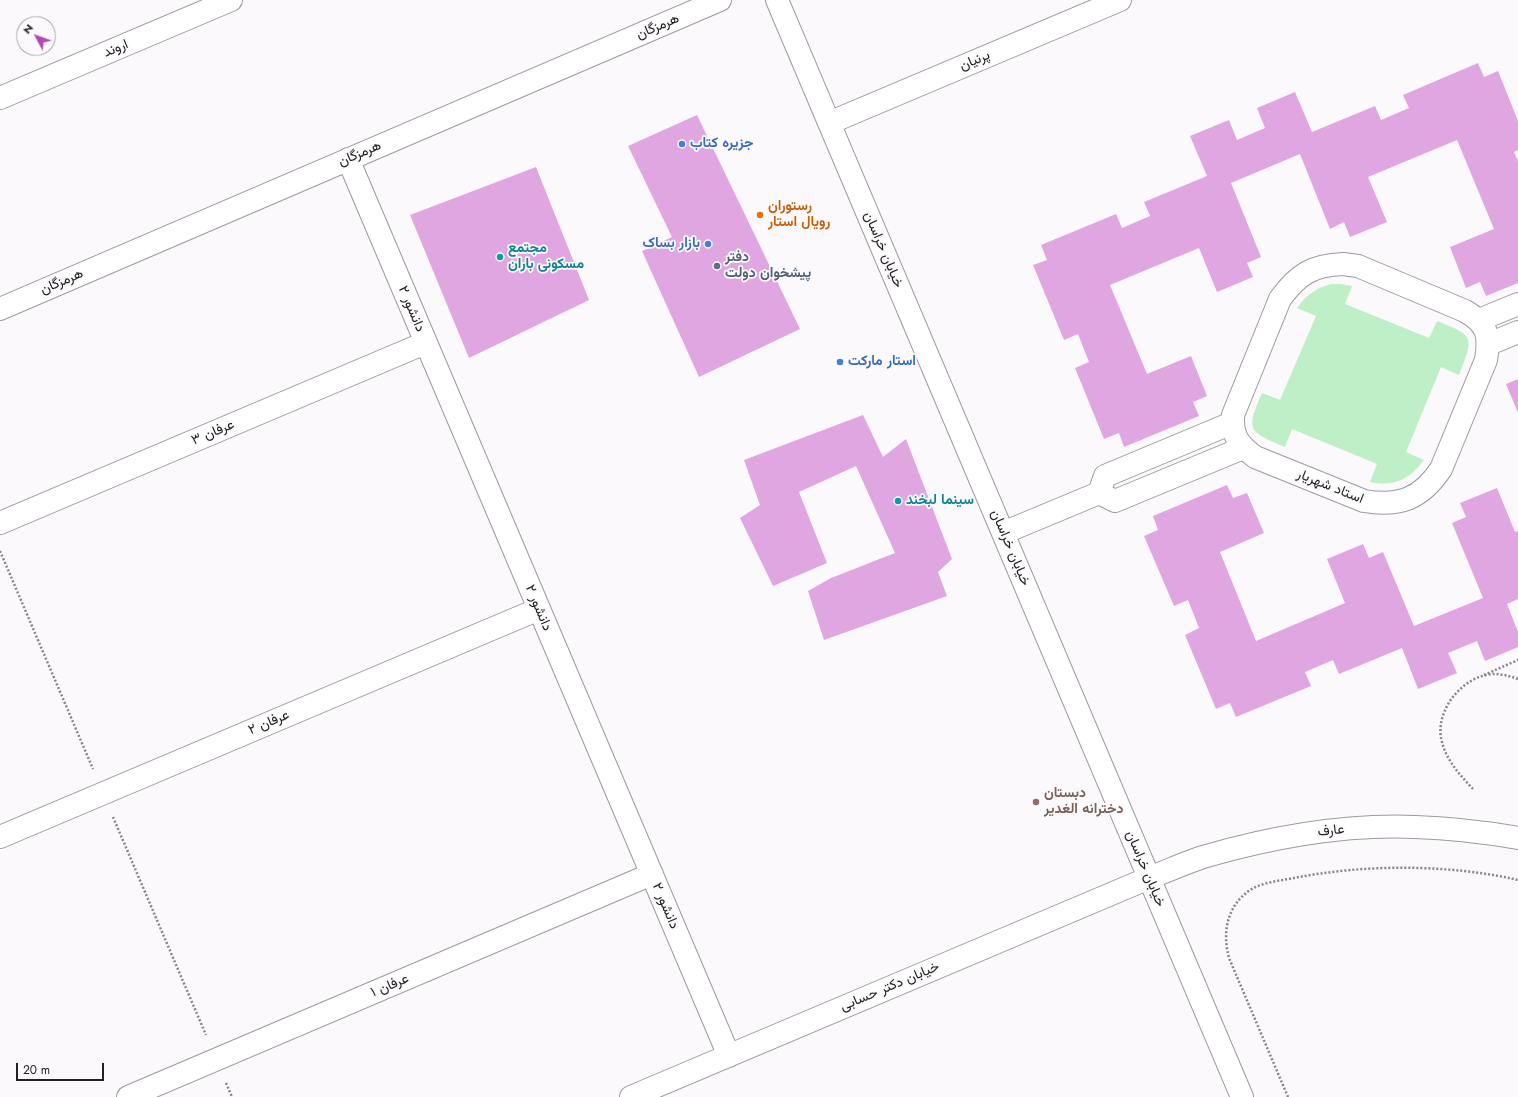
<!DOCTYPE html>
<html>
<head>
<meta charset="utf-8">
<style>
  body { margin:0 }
  #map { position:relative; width:1518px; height:1097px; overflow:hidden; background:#fcf9fc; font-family:Jost,sans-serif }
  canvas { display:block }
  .north { position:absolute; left:16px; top:16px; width:40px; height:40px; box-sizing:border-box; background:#fcf9fc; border:1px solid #a5a3a5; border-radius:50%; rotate:311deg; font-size:11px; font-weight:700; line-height:16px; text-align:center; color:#222122 }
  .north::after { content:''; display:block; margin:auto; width:14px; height:18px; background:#b14baf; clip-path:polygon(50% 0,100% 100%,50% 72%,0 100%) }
  .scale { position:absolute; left:16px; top:1063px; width:88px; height:18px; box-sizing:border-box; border:2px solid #222122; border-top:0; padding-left:5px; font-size:12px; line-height:14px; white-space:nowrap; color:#222122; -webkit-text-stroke:3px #fcf9fc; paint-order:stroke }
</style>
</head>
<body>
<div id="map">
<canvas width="1518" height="1097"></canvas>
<div class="north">N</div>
<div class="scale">20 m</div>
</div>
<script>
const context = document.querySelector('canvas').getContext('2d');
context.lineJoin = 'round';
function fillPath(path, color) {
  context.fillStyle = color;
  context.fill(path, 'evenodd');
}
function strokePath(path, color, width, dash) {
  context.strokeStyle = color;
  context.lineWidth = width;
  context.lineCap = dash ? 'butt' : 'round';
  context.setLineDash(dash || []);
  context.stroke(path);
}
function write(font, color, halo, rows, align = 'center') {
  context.font = font + ' Jost,Vazirmatn,sans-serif';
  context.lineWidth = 3.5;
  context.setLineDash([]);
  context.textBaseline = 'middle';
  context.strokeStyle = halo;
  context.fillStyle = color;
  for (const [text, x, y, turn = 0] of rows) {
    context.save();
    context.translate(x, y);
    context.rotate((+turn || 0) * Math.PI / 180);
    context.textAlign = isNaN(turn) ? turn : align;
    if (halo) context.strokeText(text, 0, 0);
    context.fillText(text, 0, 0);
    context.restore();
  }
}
fillPath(new Path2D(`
  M 1331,284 L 1341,284 L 1352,286 L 1345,304 L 1429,338 L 1437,321 C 1475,336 1474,337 1459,375 L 1441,367 L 1406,452 L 1424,460 C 1409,480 1394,487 1370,482 L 1377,464 L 1292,429 L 1285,447 C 1247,431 1246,430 1262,393 L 1280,400 L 1316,316 L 1297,308 C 1306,295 1316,288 1331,284 Z`), '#bfefc6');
fillPath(new Path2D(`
  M 1478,63 L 1484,77 L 1498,71 L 1518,121 L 1518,150 L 1514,152 L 1518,161 L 1518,283 L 1486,296 L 1480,282 L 1466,288 L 1450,247 L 1494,229 L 1457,140 L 1368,177 L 1387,222 L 1350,237 L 1344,222 L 1330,229 L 1300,154 L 1231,183 L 1261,257 L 1247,263 L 1253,277 L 1217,292 L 1199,248 L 1110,285 L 1147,374 L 1191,356 L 1207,396 L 1193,402 L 1199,416 L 1124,447 L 1119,433 L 1104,439 L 1075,368 L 1089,362 L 1078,334 L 1064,340 L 1033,265 L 1047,260 L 1041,245 L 1116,214 L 1122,228 L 1150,216 L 1144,202 L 1207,176 L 1190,136 L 1229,120 L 1237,140 L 1265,128 L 1257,108 L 1295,92 L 1312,132 L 1375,106 L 1381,120 L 1409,108 L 1403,95 Z
  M 697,115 L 800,329 L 699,377 L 642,251 L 672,237 L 628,146 Z
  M 536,167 L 589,300 L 469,358 L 410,215 Z
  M 1518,379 L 1518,413 L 1506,384 Z
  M 863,415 L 883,457 L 906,439 L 952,559 L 938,572 L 947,596 L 824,640 L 808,591 L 831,578 L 895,553 L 856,466 L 799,492 L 827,563 L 773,586 L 740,518 L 760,505 L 744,460 Z
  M 1227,485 L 1233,498 L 1247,493 L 1264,533 L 1220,552 L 1256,641 L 1345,603 L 1327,559 L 1363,544 L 1369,558 L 1383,552 L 1414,626 L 1483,598 L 1452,523 L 1466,517 L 1460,503 L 1497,488 L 1515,532 L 1518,531 L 1518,599 L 1507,604 L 1518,632 L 1518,647 L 1485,661 L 1477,641 L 1448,653 L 1457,673 L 1418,689 L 1402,648 L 1339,674 L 1333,660 L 1305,672 L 1311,686 L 1236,717 L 1230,703 L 1216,709 L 1185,635 L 1199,628 L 1188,600 L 1174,606 L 1144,536 L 1158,530 L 1153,516 Z`), '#e0a6e1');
const minor = new Path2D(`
  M 777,0 L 1242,1097
  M 0,98 L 231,0
  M 829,123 L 1120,0
  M 348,159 L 729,1056
  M 1343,264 L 1358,266 L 1465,311 C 1488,324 1490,336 1486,360 L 1441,469 C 1421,499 1399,507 1364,501 L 1255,457 C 1239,445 1232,437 1233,415 L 1280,299 C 1298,274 1313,265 1343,264 Z
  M 0,309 L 720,0
  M 1479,320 L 1518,304
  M 1489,344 L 1518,332
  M 1232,423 L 1105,476 L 1099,493 L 1115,501 L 1243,448
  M 0,523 L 425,343
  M 1003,533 L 1099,493
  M 0,837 L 539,609
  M 128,1097 L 652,874
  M 631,1097 L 1149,878 C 1167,871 1185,863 1203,857 C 1272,837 1344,824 1415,827 C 1450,828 1484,832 1518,838`);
strokePath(minor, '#9c9a9c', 24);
strokePath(new Path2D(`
  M 0,551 L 93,769
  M 1484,675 L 1518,660
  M 1473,789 C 1459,774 1445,759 1441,738 C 1436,708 1464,675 1494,674 C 1502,674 1510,676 1518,679
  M 113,817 L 206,1035
  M 226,1083 L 232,1097
  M 1288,1097 L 1229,958 C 1222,932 1227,906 1250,890 C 1263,882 1279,881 1294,878 C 1364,864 1449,864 1518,880`), '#878587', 2.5, [2, 2]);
strokePath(minor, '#fff', 22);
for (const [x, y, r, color] of [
  [682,144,4,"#3f7fe0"],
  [760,215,4,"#e8710a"],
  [708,244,4,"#3f7fe0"],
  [500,257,4,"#0f9aa8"],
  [717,266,4,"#5c6f8a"],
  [840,362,4,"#3f7fe0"],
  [898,501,4,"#0f9aa8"],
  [1036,802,4,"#8d6e63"]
]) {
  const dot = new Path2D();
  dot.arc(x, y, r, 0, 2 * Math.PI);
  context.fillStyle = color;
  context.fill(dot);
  strokePath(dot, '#fcf9fc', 1.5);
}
write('14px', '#222122', '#fcf9fc', [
  ["هرمزگان",658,27,-23],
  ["اروند",116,49,-23],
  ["پرنیان",975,61,-23],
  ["هرمزگان",360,154,-23],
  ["خیابان خراسان",883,250,67],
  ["هرمزگان",62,282,-23],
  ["دانشور ۲",411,309,67],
  ["عرفان ۳",213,433,-23],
  ["استاد شهریار",1330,487,22],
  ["خیابان خراسان",1010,548,67],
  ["دانشور ۲",538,608,67],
  ["عرفان ۲",269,723,-23],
  ["عارف",1331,831,-6],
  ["خیابان خراسان",1145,869,67],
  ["دانشور ۲",665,906,67],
  ["عرفان ۱",390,986,-23],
  ["خیابان دکتر حسابی",890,987,-23]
]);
write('bold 14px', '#366cbe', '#fcf9fc', [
  ["جزیره کتاب",690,144],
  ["بازار بساک",700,244,"right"],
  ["استار مارکت",848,362]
], 'left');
write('bold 14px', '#c56008', '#fcf9fc', [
  ["رستوران",768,207],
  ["رویال استار",768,223]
], 'left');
write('bold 14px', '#0d838f', '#fcf9fc', [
  ["مجتمع",508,249],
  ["مسکونی باران",508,265],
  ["سینما لبخند",906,501]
], 'left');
write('bold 14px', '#4e5e75', '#fcf9fc', [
  ["دفتر",725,258],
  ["پیشخوان دولت",725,274]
], 'left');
write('bold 14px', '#785e54', '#fcf9fc', [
  ["دبستان",1044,794],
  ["دخترانه الغدیر",1044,810]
], 'left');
</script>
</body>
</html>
